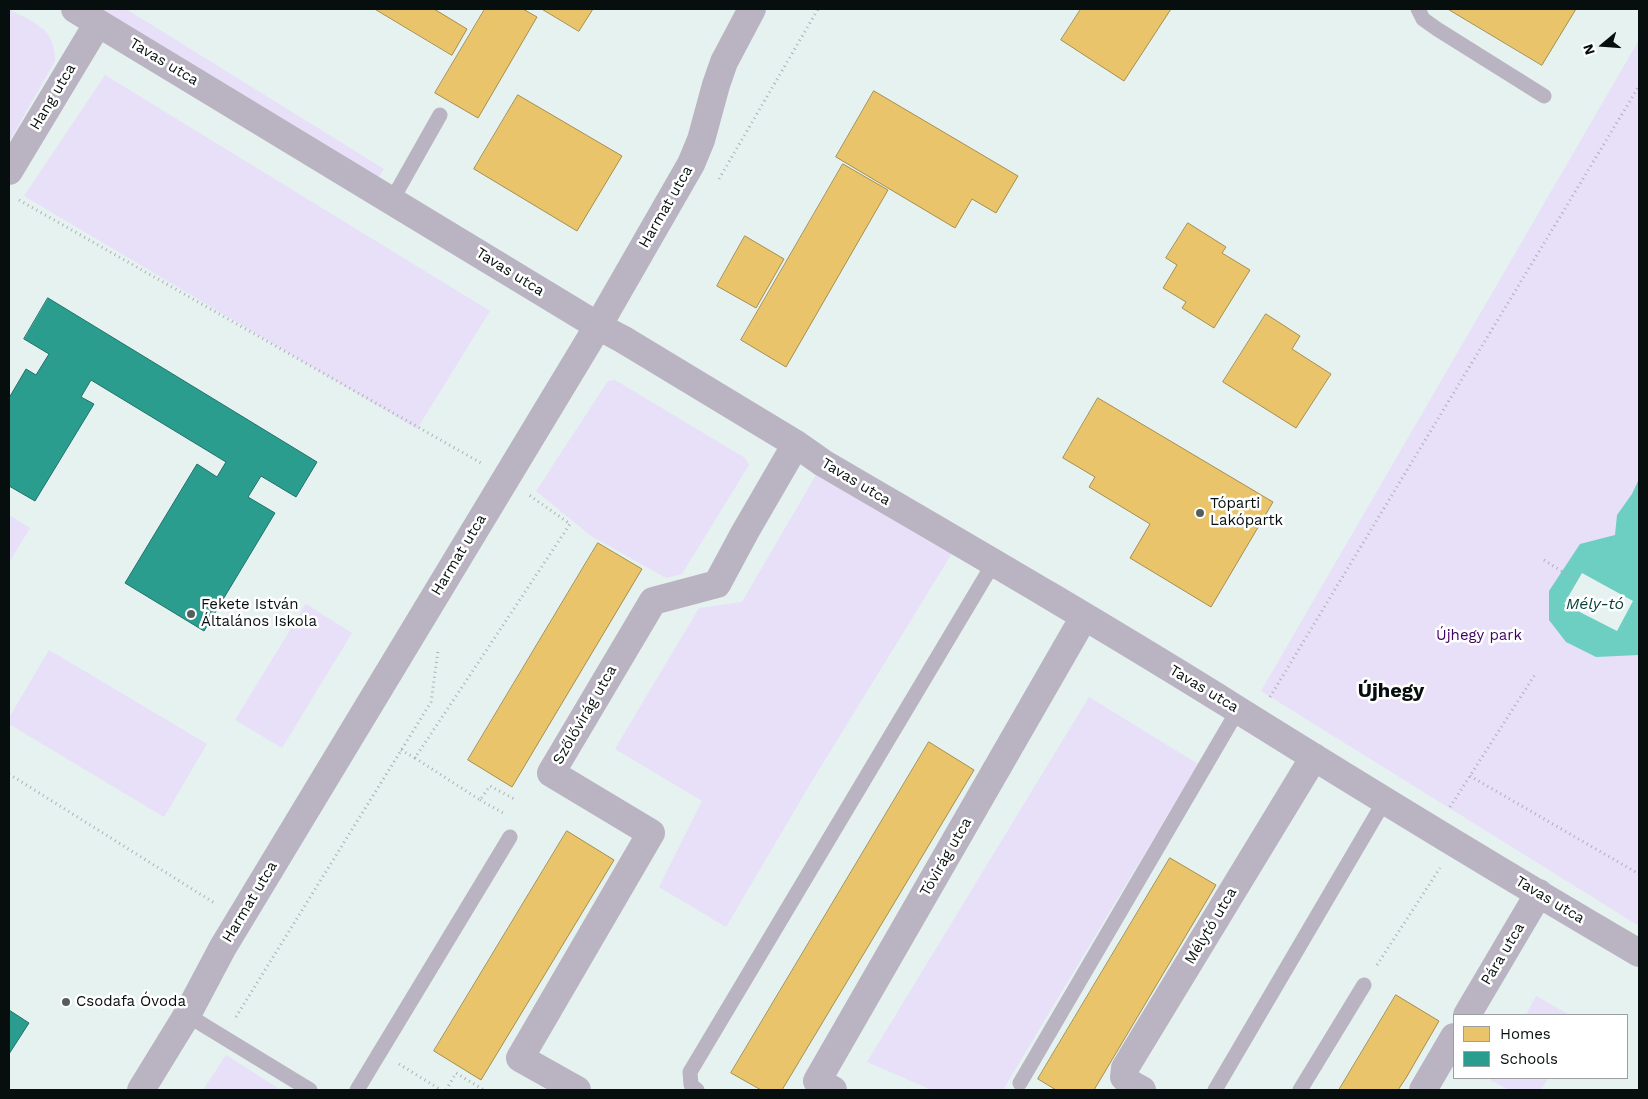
<!DOCTYPE html>
<html>
<head>
<meta charset="utf-8">
<style>
  body { margin:0 }
  #map { position:relative; width:1648px; height:1099px; overflow:hidden; background:#e5f2f0; font-family:"Work Sans",sans-serif }
  canvas { display:block }
  .frame { position:absolute; inset:0; border:10px solid #070f0e; pointer-events:none }
  .legend { position:absolute; left:1453px; top:1014px; width:175px; height:65px; box-sizing:border-box; background:#fff; border:1px solid #9c9f9f; margin:0; padding:6px 9px; list-style:none; font-size:15px; color:#070f0e }
  .legend li { display:flex; align-items:center; gap:10px; height:25px }
  .legend b { width:25px; border:1px solid #9c9f9f }
  .north { position:absolute; left:1578px; top:20px; width:50px; height:50px; -webkit-text-stroke:4px #fff; paint-order:stroke; rotate:252deg; font-size:14px; font-weight:700; line-height:20px; text-align:center; color:#070f0e }
  .north::after { content:''; display:block; margin:auto; width:18px; height:22px; background:#070f0e; clip-path:polygon(50% 0,100% 100%,50% 72%,0 100%) }
</style>
</head>
<body>
<div id="map">
<canvas width="1648" height="1099"></canvas>
<div class="frame"></div>
<ul class="legend">
<li><b style="height:14px;background:#e9c46a"></b>Homes</li>
<li><b style="height:14px;background:#2a9d8f"></b>Schools</li>
</ul>
<div class="north">N</div>
</div>
<script>
const context = document.querySelector('canvas').getContext('2d');
context.lineJoin = 'round';
function fillPath(path, color) {
  context.fillStyle = color;
  context.fill(path, 'evenodd');
}
function strokePath(path, color, width, dash) {
  context.strokeStyle = color;
  context.lineWidth = width;
  context.lineCap = dash ? 'butt' : 'round';
  context.setLineDash(dash || []);
  context.stroke(path);
}
function write(font, color, halo, rows, align = 'center') {
  context.font = font + ' "Work Sans",sans-serif';
  context.lineWidth = 5;
  context.setLineDash([]);
  context.textBaseline = 'middle';
  context.strokeStyle = halo;
  context.fillStyle = color;
  for (const [text, x, y, turn = 0] of rows) {
    context.save();
    context.translate(x, y);
    context.rotate((+turn || 0) * Math.PI / 180);
    context.textAlign = isNaN(turn) ? turn : align;
    if (halo) context.strokeText(text, 0, 0);
    context.fillText(text, 0, 0);
    context.restore();
  }
}
fillPath(new Path2D(`
  M 9,9 C 35,24 55,27 55,61 L 9,142 Z
  M 90,9 L 126,9 L 384,169 L 375,182 Z
  M 1639,40 L 1639,926 L 1261,691 Z
  M 105,75 L 490,311 L 417,429 L 24,196 Z
  M 615,380 L 745,458 L 749,465 L 682,574 L 666,578 L 591,536 L 536,491 L 608,381 Z
  M 823,463 L 959,542 L 809,786 L 726,927 L 659,887 L 702,801 L 615,749 L 699,608 L 742,602 Z
  M 9,515 L 30,528 L 9,563 Z
  M 306,604 L 352,633 L 282,748 L 235,720 Z
  M 49,650 L 207,744 L 164,817 L 9,724 L 9,718 Z
  M 1089,697 L 1198,764 L 1003,1090 L 932,1090 L 867,1062 Z
  M 1536,996 L 1570,1015 L 1526,1015 Z
  M 226,1055 L 281,1090 L 203,1090 Z
  M 1491,1078 L 1548,1078 L 1541,1090 L 1509,1090 L 1490,1080 Z`), '#e7e0f8');
fillPath(new Path2D(`
  M 1639,479 L 1639,655 L 1596,657 L 1566,642 L 1549,620 L 1549,591 L 1580,544 L 1615,535 L 1617,515 L 1632,494 Z`), '#6dcec2');
fillPath(new Path2D(`
  M 1582,573 L 1633,601 L 1617,631 L 1564,604 Z`), '#e5f2f0');
const homes = new Path2D(`
  M 375,9 L 434,9 L 467,29 L 452,55 Z
  M 485,9 L 523,9 L 537,17 L 478,118 L 435,93 Z
  M 542,9 L 593,9 L 579,31 Z
  M 1081,9 L 1171,9 L 1124,81 L 1061,40 Z
  M 1448,9 L 1576,9 L 1542,65 Z
  M 874,91 L 1018,176 L 996,213 L 972,199 L 955,228 L 836,157 Z
  M 518,95 L 622,156 L 577,231 L 474,169 Z
  M 843,164 L 888,190 L 786,367 L 741,340 Z
  M 1188,223 L 1226,247 L 1222,253 L 1250,270 L 1214,328 L 1182,308 L 1186,302 L 1163,288 L 1177,265 L 1166,258 Z
  M 745,236 L 784,259 L 756,308 L 717,286 Z
  M 1266,314 L 1300,336 L 1292,349 L 1331,374 L 1296,428 L 1223,382 Z
  M 1098,398 L 1273,502 L 1211,607 L 1130,558 L 1150,524 L 1089,487 L 1095,477 L 1063,458 Z
  M 598,543 L 642,569 L 512,787 L 468,760 Z
  M 929,742 L 974,770 L 782,1090 L 761,1090 L 731,1073 Z
  M 567,831 L 614,860 L 481,1080 L 434,1051 Z
  M 1170,858 L 1216,885 L 1094,1090 L 1056,1090 L 1038,1079 Z
  M 1396,995 L 1439,1021 L 1406,1078 L 1398,1090 L 1339,1090 Z`);
fillPath(homes, '#e9c46a');
strokePath(homes, '#a58e4e', 1);
const schools = new Path2D(`
  M 48,298 L 317,462 L 296,497 L 261,476 L 248,497 L 275,513 L 204,631 L 125,583 L 197,464 L 217,477 L 226,462 L 91,380 L 81,397 L 94,404 L 35,501 L 9,486 L 9,398 L 26,369 L 36,375 L 49,354 L 24,339 Z
  M 9,1010 L 29,1023 L 9,1054 Z`);
fillPath(schools, '#2a9d8f');
strokePath(schools, '#207268', 1);
strokePath(new Path2D(`
  M 719,179 L 818,9
  M 19,200 L 481,463
  M 1544,560 L 1577,581
  M 1270,697 L 1639,86
  M 401,750 L 415,758 L 570,524 L 529,495
  M 415,758 L 480,800 L 490,786 L 516,800
  M 9,774 L 216,904
  M 1470,776 L 1639,874
  M 480,800 L 505,814
  M 1450,807 L 1536,673
  M 1377,965 L 1440,868
  M 236,1017 L 431,702 L 438,651
  M 399,1064 L 441,1090
  M 446,1090 L 456,1073 L 484,1090`), '#aeafb6', 3, [1, 4]);
strokePath(new Path2D(`
  M 1418,9 L 1423,19 L 1437,29 L 1544,96
  M 392,200 L 440,115
  M 187,1015 L 310,1090
  M 1020,1083 L 1238,710
  M 357,1090 L 510,837
  M 697,1090 L 691,1085 L 690,1072 L 993,564
  M 1215,1090 L 1385,800
  M 1300,1090 L 1364,985`), '#bab4c2', 15);
strokePath(new Path2D(`
  M 75,9 L 598,326
  M 9,171 L 98,23
  M 624,340 L 796,444 L 823,463 C 962,544 1102,625 1238,710 C 1371,793 1504,874 1639,953
  M 1467,1015 L 1539,893
  M 577,1090 L 520,1058 L 651,833 L 551,773 L 653,601 L 717,584 L 745,532 L 796,444
  M 833,1090 L 817,1081 L 1084,617
  M 1142,1090 L 1131,1084 L 1124,1077 L 1125,1068 L 1314,757
  M 1423,1090 L 1454,1037`), '#bab4c2', 28);
strokePath(new Path2D(`
  M 598,326 L 624,340
  M 141,1090 L 187,1015 L 223,947 L 598,326 L 691,164 L 701,140 L 716,85 L 724,62 L 752,9`), '#bab4c2', 28);
for (const [x, y, r, color] of [
  [1200,513,5,"#555e5d"],
  [191,614,5,"#555e5d"],
  [66,1002,5,"#555e5d"]
]) {
  const dot = new Path2D();
  dot.arc(x, y, r, 0, 2 * Math.PI);
  context.fillStyle = color;
  context.fill(dot);
  strokePath(dot, '#fff', 2);
}
write('15px', '#070f0e', '#fff', [
  ["Tavas utca",164,62,31],
  ["Hang utca",53,97,-59],
  ["Harmat utca",666,207,-60],
  ["Tavas utca",510,272,32],
  ["Tavas utca",856,482,31],
  ["Harmat utca",459,555,-59],
  ["Tavas utca",1204,689,31],
  ["Szőlővirág utca",585,715,-60],
  ["Tóvirág utca",946,857,-60],
  ["Tavas utca",1550,900,31],
  ["Harmat utca",250,902,-59],
  ["Mélytó utca",1211,926,-59],
  ["Pára utca",1503,954,-59]
]);
write('15px', '#070f0e', '#fff', [
  ["Tóparti",1210,504],
  ["Lakópartk",1210,521],
  ["Fekete István",201,605],
  ["Általános Iskola",201,622],
  ["Csodafa Óvoda",76,1002]
], 'left');
write('15px', '#400361', '#fff', [
  ["Újhegy park",1479,636]
]);
write('italic 16px', '#07433d', '#fff', [
  ["Mély-tó",1595,604]
]);
write('bold 20px', '#070f0e', '#fff', [
  ["Újhegy",1391,691]
]);
</script>
</body>
</html>
